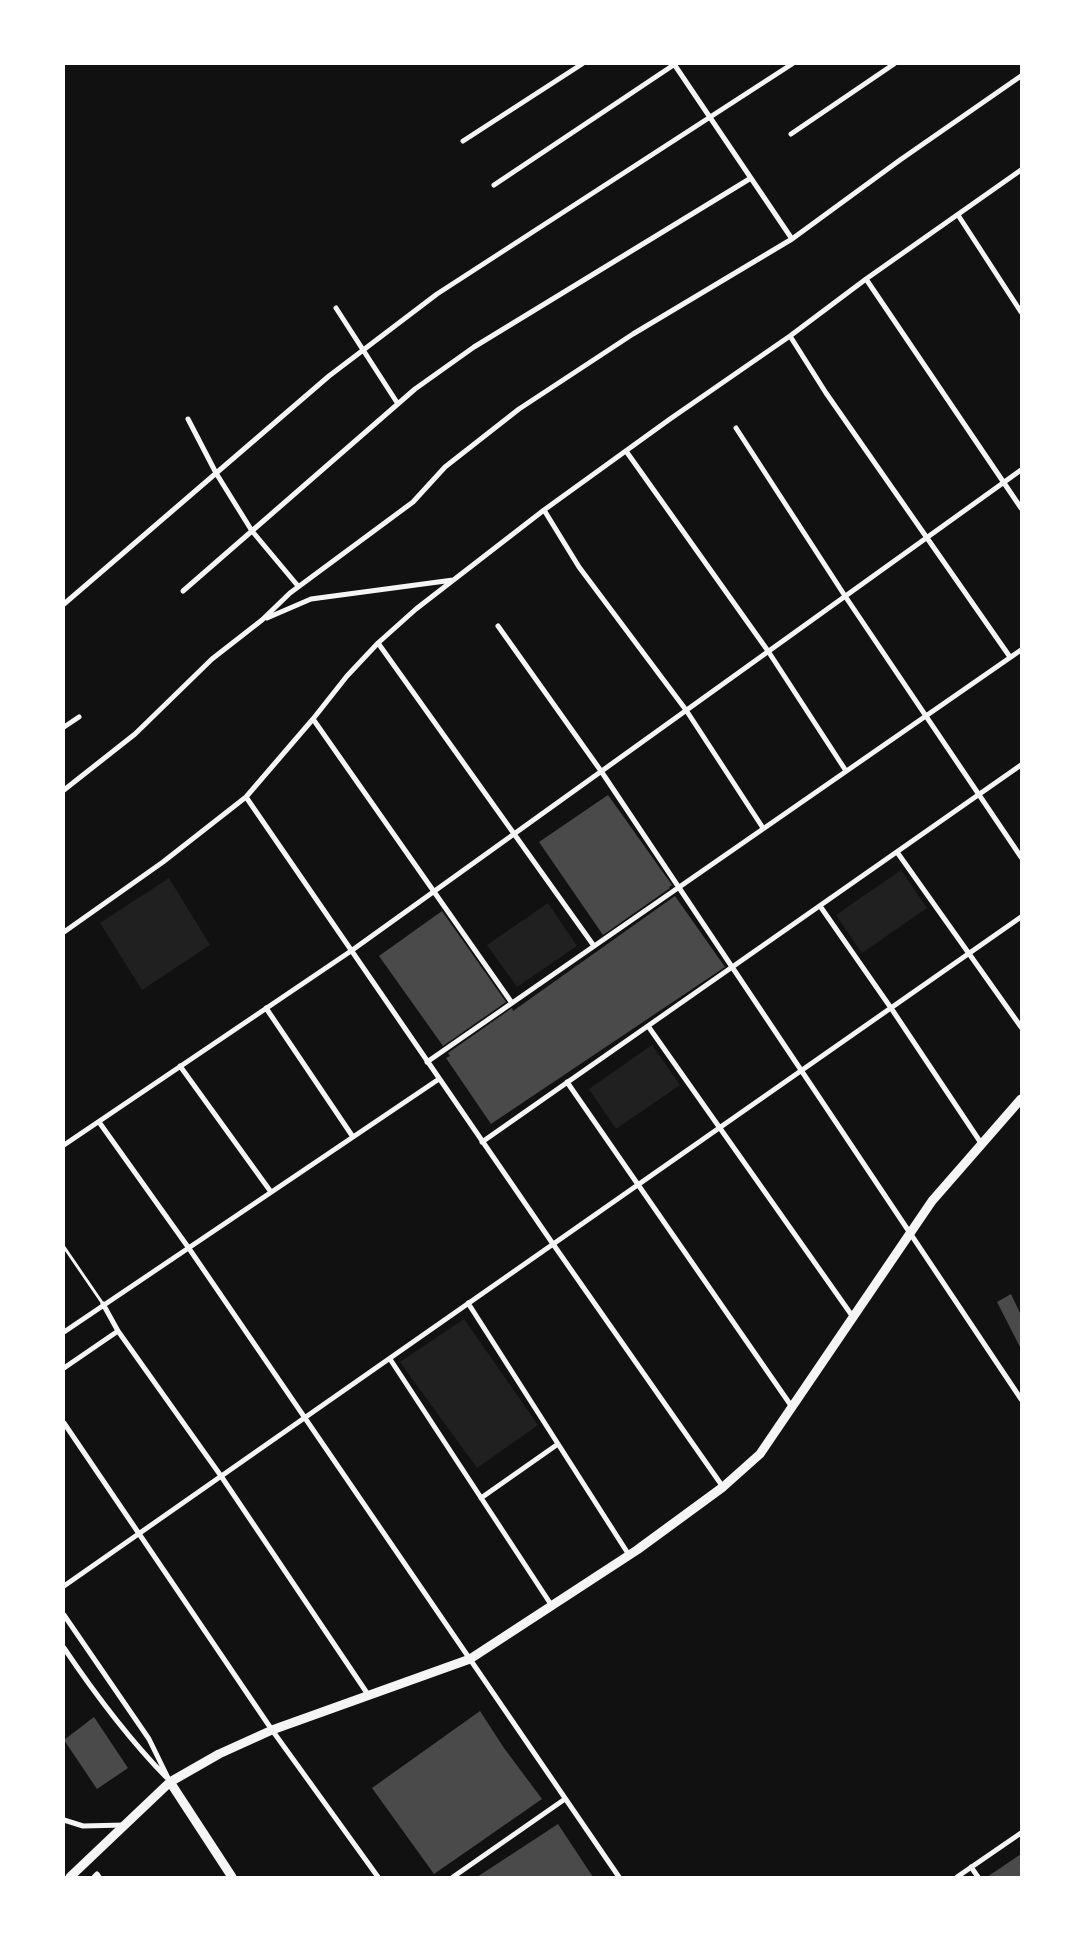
<!DOCTYPE html>
<html>
<head>
<meta charset="utf-8">
<style>
  body { margin:0 }
  #map { position:relative; width:1085px; height:1941px; overflow:hidden; background:#111; font-family:"Roboto Condensed",sans-serif }
  canvas { display:block }
  .frame { position:absolute; inset:0; border:65px solid #fff; pointer-events:none }
</style>
</head>
<body>
<div id="map">
<canvas width="1085" height="1941"></canvas>
<div class="frame"></div>
</div>
<script>
const context = document.querySelector('canvas').getContext('2d');
context.lineJoin = 'round';
function fillPath(path, color) {
  context.fillStyle = color;
  context.fill(path, 'evenodd');
}
function strokePath(path, color, width, dash) {
  context.strokeStyle = color;
  context.lineWidth = width;
  context.lineCap = dash ? 'butt' : 'round';
  context.setLineDash(dash || []);
  context.stroke(path);
}
fillPath(new Path2D(`
  M 901,870 L 927,908 L 862,953 L 836,915 Z
  M 169,878 L 210,945 L 142,990 L 100,923 Z
  M 548,903 L 577,946 L 517,987 L 487,945 Z
  M 652,1045 L 680,1085 L 616,1129 L 589,1089 Z
  M 464,1319 L 538,1425 L 477,1468 L 400,1362 Z`), '#202020');
fillPath(new Path2D(`
  M 608,795 L 672,885 L 669,887 L 670,888 L 603,935 L 539,842 Z
  M 675,896 L 725,967 L 491,1124 L 446,1058 L 450,1056 L 448,1053 L 512,1008 L 513,1011 Z
  M 442,911 L 506,1002 L 443,1046 L 379,956 Z
  M 1011,1294 L 1021,1315 L 1021,1349 L 997,1302 Z
  M 480,1711 L 504,1748 L 542,1799 L 434,1874 L 372,1788 Z
  M 94,1717 L 128,1768 L 97,1789 L 64,1740 Z
  M 558,1824 L 593,1877 L 477,1877 Z
  M 1021,1854 L 1021,1877 L 987,1877 Z`), '#4a4a4a');
strokePath(new Path2D(`
  M 64,1247 L 103,1304`), '#f5f5f5', 3);
strokePath(new Path2D(`
  M 674,64 L 792,239
  M 791,134 L 894,64
  M 463,141 L 582,64
  M 494,185 L 675,64
  M 958,215 L 1021,312
  M 866,279 L 1021,508
  M 336,308 L 398,404
  M 790,336 L 826,393 L 1010,657
  M 188,419 L 216,473 L 252,531 L 298,586
  M 736,428 L 845,596 L 1021,857
  M 626,451 L 768,651 L 846,771
  M 544,510 L 579,567 L 686,710 L 763,828
  M 183,591 L 415,389 L 474,347 L 751,178
  M 64,604 L 329,376 L 437,294 L 792,64
  M 267,618 L 311,599 L 453,580
  M 498,626 L 601,771 L 1021,1399
  M 378,643 L 594,946
  M 313,719 L 512,1003
  M 64,727 L 79,717
  M 64,790 L 135,734 L 212,659 L 262,620 L 290,593 L 413,502 L 445,467 L 519,409 L 633,334 L 792,239 L 900,160 L 1021,76
  M 246,797 L 553,1244 L 723,1487
  M 897,852 L 1021,1027
  M 820,906 L 891,1008 L 981,1143
  M 64,932 L 163,862 L 246,797 L 313,719 L 347,676 L 378,643 L 416,609 L 544,510 L 670,419 L 790,336 L 866,279 L 1021,170
  M 266,1008 L 353,1137
  M 648,1026 L 853,1317
  M 427,1062 L 1021,650
  M 180,1066 L 271,1192
  M 567,1082 L 792,1407
  M 99,1122 L 188,1247 L 619,1877
  M 482,1142 L 1021,765
  M 64,1145 L 351,951 L 1021,470
  M 468,1303 L 629,1555
  M 103,1304 L 118,1331 L 221,1476 L 369,1696
  M 64,1332 L 439,1079
  M 390,1359 L 552,1606
  M 64,1368 L 118,1331
  M 64,1423 L 272,1730 L 378,1877
  M 481,1498 L 558,1444
  M 64,1586 L 1021,917
  M 64,1615 L 149,1739 L 170,1782
  M 64,1648 C 95,1694 127,1737 166,1777
  M 64,1820 L 83,1826 L 124,1825
  M 971,1867 L 978,1877
  M 94,1877 L 97,1874 L 99,1877
  M 453,1877 L 565,1799
  M 957,1877 L 1021,1833`), '#f5f5f5', 5);
strokePath(new Path2D(`
  M 170,1782 L 232,1877
  M 70,1877 L 170,1782 L 219,1754 L 272,1730 L 470,1659 L 637,1550 L 723,1487 L 760,1454 L 932,1201 L 1021,1099`), '#f5f5f5', 9);
</script>
</body>
</html>
